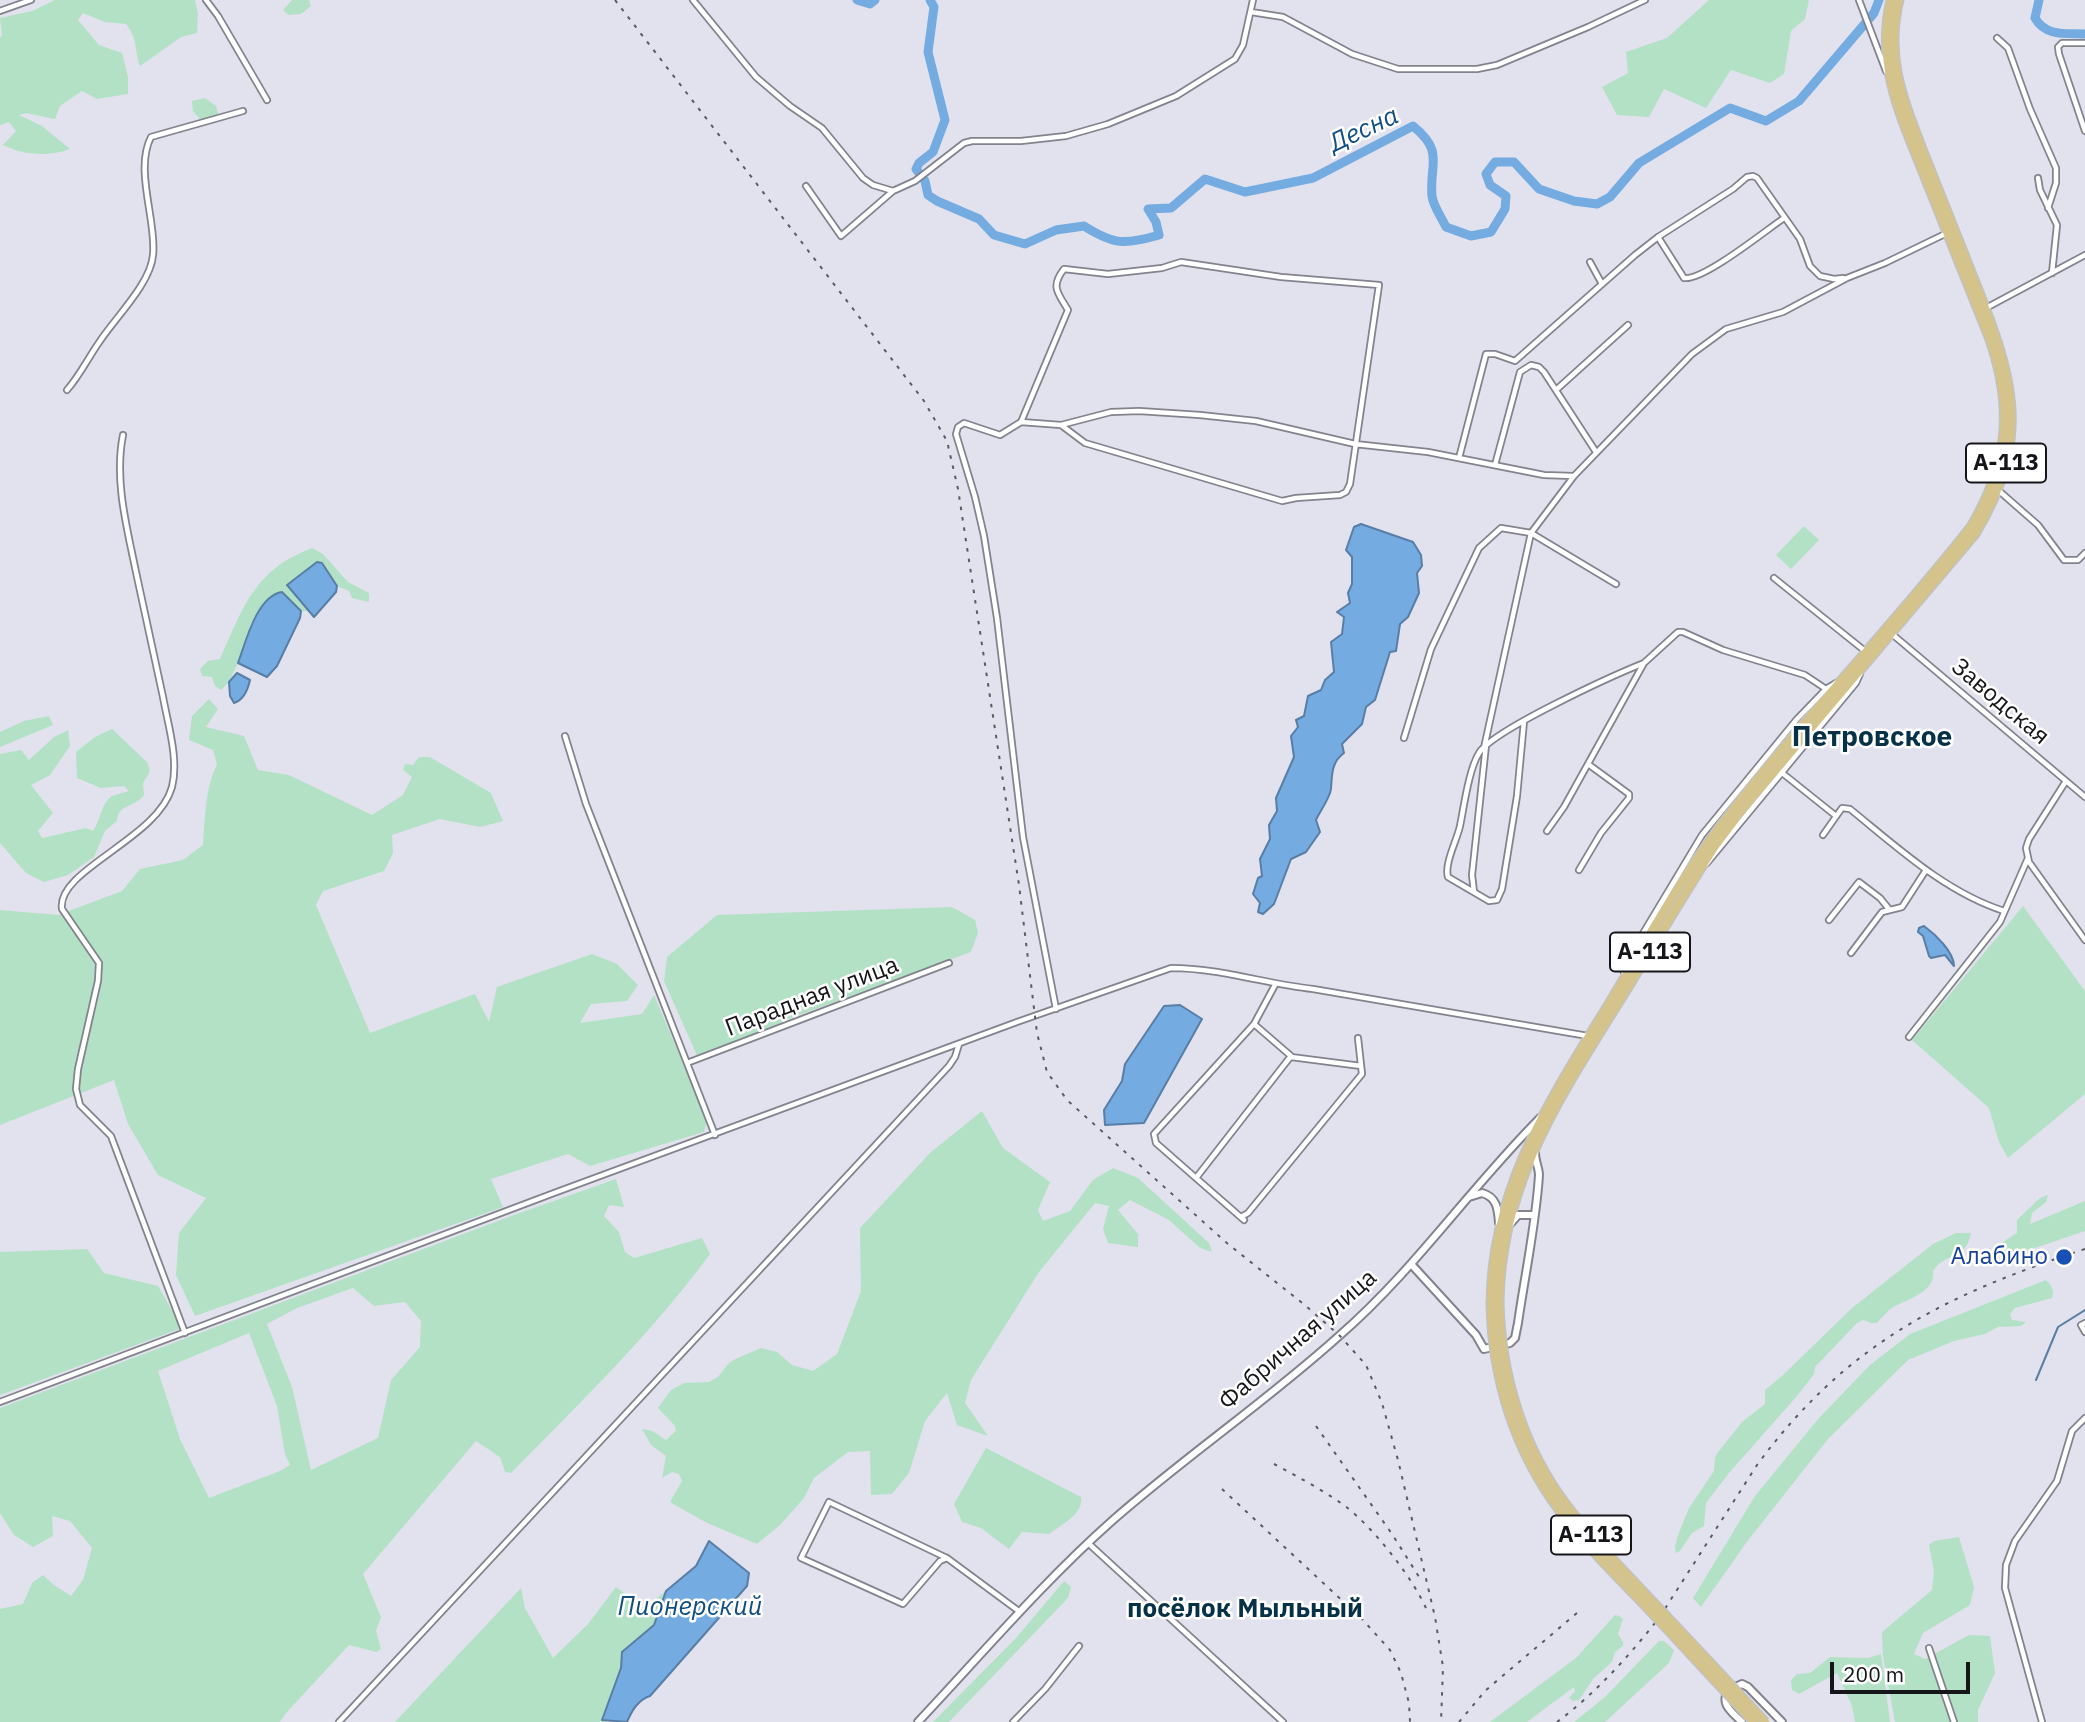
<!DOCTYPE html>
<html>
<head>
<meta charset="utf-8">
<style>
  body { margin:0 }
  #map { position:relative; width:2085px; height:1722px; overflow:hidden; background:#e1e2ed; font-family:"IBM Plex Sans",sans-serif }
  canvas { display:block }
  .scale { position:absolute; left:1830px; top:1662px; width:140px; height:32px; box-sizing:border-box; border:4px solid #16161a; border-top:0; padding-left:9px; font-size:21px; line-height:24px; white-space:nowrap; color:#16161a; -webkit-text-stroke:5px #fff; paint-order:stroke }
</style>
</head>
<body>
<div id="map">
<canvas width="2085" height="1722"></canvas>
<div class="scale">200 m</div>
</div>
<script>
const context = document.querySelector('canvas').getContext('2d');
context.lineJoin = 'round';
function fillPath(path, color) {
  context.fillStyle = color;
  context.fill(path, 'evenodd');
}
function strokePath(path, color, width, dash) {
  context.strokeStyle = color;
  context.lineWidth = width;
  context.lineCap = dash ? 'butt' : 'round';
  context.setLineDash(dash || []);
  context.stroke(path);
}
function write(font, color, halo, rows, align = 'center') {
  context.font = font + ' "IBM Plex Sans",sans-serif';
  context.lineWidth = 5;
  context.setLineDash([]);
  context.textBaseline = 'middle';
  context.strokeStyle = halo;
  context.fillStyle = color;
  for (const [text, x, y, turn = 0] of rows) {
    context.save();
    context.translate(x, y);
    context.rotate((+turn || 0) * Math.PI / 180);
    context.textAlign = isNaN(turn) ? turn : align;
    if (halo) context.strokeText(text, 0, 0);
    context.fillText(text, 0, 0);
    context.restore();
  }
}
fillPath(new Path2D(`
  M 55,0 L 195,0 L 198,14 L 197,33 L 181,37 L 140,66 C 134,49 138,39 126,24 L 105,22 L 83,13 L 78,20 L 99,45 L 122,53 L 128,77 L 128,94 L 97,99 L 82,91 L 60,106 L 55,119 L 26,113 L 19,115 L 42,126 L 70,149 C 48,157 23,155 3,145 L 16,131 L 9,122 L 0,125 L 0,38 L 2,35 L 0,18 L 32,11 Z
  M 292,0 L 309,0 L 311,6 L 301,14 L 288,15 L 283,10 Z
  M 1709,0 L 1809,0 L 1805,19 L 1791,31 L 1784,74 L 1770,83 L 1731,70 L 1706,108 L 1664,89 L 1649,117 L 1617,115 L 1602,87 L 1628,73 L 1626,52 L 1667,38 Z
  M 205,98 L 216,106 L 218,113 L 212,123 L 204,124 L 193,111 L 192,101 Z
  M 1804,526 L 1819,540 L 1791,569 L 1776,555 Z
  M 312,548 L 323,554 L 348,582 L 369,593 L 369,602 L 352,598 L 349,591 L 337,586 L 322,563 L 317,563 L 287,585 L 309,611 L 301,611 L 282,592 L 266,605 L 252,621 L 238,663 L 229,682 L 221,690 L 215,686 L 212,677 L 202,676 L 200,669 L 208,661 L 220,659 C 243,607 255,569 312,548 Z
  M 209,699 L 218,709 L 206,727 L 244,736 L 258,770 L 289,775 L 372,815 L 403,795 L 412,777 L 403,770 L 405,764 L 413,765 L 419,757 L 430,757 L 491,793 L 503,821 L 480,827 L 440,819 L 392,835 L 393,853 L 384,871 L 323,891 L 316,905 L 370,1033 L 475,994 L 489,1022 L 497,987 L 592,954 L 617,964 L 638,985 L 627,1001 L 591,1004 L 580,1023 L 642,1014 L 654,995 L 707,1120 L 704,1132 L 590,1166 L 568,1154 L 491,1179 L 503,1207 L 195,1316 L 176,1275 L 179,1233 L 206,1198 L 158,1175 L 128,1124 L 114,1080 L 0,1125 L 0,910 L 58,915 L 122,891 L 140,869 L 183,860 L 203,845 C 205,817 205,789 217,764 L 213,750 L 189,740 L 192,716 Z
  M 49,716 L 53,725 L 0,747 L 0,732 L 24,721 Z
  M 112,729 L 147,762 L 150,771 L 143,783 L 144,795 C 135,808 118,803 117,821 L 105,831 L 94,857 L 68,875 L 44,882 L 26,873 L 0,843 L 0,754 L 21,750 L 29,760 L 54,737 L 68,730 L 70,746 L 50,775 L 31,785 L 53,813 L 38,831 L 42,838 L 86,828 L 93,831 C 101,820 101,803 112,796 C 117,794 124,793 129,791 L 124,786 L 101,788 L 77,778 L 76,752 L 95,737 Z
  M 2023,906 L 2085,991 L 2085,1094 L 2008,1158 L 1999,1142 L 1989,1108 L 1912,1040 Z
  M 952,907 L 975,920 L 978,933 L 971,952 L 791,1018 L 699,1060 L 664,981 L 667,957 L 717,915 Z
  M 982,1111 L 1003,1148 L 1050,1182 L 1038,1210 L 1043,1221 L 1070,1211 L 1093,1180 L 1113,1168 L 1138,1178 L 1209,1243 L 1212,1252 L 1200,1248 L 1169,1220 L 1130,1200 L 1118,1210 L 1138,1234 L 1138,1247 L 1108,1243 L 1103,1229 L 1109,1206 L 1095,1203 L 1039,1272 L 971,1380 L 965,1403 L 988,1436 L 957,1425 L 947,1393 L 925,1421 L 909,1473 L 892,1494 L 871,1495 L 870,1451 L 848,1452 L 814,1478 L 804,1498 L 781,1524 L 757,1544 L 705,1522 L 670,1502 L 682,1481 L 679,1474 L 672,1472 L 662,1478 L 666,1456 L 651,1445 L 642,1429 L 652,1431 L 666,1440 L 676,1431 L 675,1426 L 658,1408 L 671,1390 L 684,1383 L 709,1382 L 718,1377 L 728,1364 L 735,1359 L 761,1348 L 777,1352 L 792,1365 L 813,1371 L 837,1354 L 861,1291 L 860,1228 L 931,1152 Z
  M 616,1179 L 624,1207 L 609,1205 L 604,1216 L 619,1232 L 625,1252 L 634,1258 L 702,1238 L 710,1254 C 652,1333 580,1403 511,1473 L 505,1472 L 500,1457 L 476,1441 L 363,1574 L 381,1617 L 376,1631 L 381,1649 L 376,1652 L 349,1645 L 286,1713 L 280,1722 L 0,1722 L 0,1609 L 23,1604 L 32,1583 L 43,1575 L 54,1585 L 71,1596 L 83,1580 L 92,1548 L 70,1521 L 52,1516 L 53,1536 L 33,1547 L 14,1535 L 0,1513 L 0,1408 L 514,1215 ZM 353,1288 L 374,1306 L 405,1302 L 421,1321 L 420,1347 L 391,1380 L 378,1438 L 311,1470 L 292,1387 L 267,1324 L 297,1308 ZM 249,1333 L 277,1406 L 285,1454 L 290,1465 L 280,1471 L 209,1498 L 180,1439 L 158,1371 Z
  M 2048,1195 L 2046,1202 L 2032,1213 L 2030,1224 L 2085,1201 L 2085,1231 L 2008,1257 L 1994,1254 L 1995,1247 L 2017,1233 L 2017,1220 L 2040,1198 Z
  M 1956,1233 L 1971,1233 C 1966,1261 1945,1252 1933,1271 C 1936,1294 1904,1299 1889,1310 C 1885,1314 1881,1318 1877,1323 L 1871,1323 L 1863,1320 L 1857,1323 L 1815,1367 L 1814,1374 L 1797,1396 L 1729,1473 L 1706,1503 L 1704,1526 L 1692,1533 L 1680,1551 L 1676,1553 L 1675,1546 L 1678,1535 L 1689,1508 L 1714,1471 L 1715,1457 L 1719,1451 L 1742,1422 L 1765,1404 L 1765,1390 L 1782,1376 L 1852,1308 L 1933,1244 Z
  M 87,1249 L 104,1273 L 158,1286 L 182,1328 L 0,1395 L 0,1252 Z
  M 2046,1280 C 2052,1286 2054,1290 2052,1298 L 2015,1308 L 2010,1314 L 2012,1320 L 2026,1322 L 2021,1326 L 1998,1327 L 1985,1334 L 1954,1341 L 1908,1360 L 1828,1439 L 1746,1543 L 1701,1607 L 1693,1598 L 1755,1496 L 1819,1418 L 1870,1365 L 1910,1334 Z
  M 986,1448 L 1081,1497 C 1084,1514 1061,1525 1049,1534 L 1022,1532 L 1009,1549 L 981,1528 L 962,1522 L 954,1504 Z
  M 1959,1537 L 1974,1587 L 1970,1605 L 1923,1633 L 1914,1654 L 1925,1659 L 1969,1635 L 1990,1636 L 1995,1673 L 1978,1710 L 1978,1722 L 1895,1722 L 1883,1656 L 1882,1632 L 1932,1590 L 1934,1571 L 1929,1545 L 1934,1541 Z
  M 1064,1581 L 1071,1587 L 1068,1598 L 949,1722 L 933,1722 L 1016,1638 Z
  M 616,1587 L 644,1608 L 666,1591 L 654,1625 L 622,1652 L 621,1668 L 602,1719 L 607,1722 L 395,1722 L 521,1588 L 525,1608 L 553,1658 L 588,1624 Z
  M 1615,1615 L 1619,1616 L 1623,1619 L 1618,1634 L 1623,1642 L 1623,1646 L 1615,1652 L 1612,1662 L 1593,1679 L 1579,1700 L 1573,1701 L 1569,1698 L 1575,1691 L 1574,1687 L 1527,1722 L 1490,1722 L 1576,1658 Z
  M 1659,1641 L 1664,1641 L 1674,1650 L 1669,1663 L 1605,1722 L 1574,1722 L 1605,1697 Z
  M 1881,1654 L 1890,1722 L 1855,1722 L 1852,1706 L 1837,1673 L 1799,1694 L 1792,1690 L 1791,1680 L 1797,1674 L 1810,1673 L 1830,1657 L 1868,1658 Z`), '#b3e1c5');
const water = new Path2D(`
  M 1361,524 L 1413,542 L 1421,555 L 1422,566 L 1417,573 L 1419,593 L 1408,617 L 1400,624 L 1396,651 L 1390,652 L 1375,700 L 1366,707 L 1362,724 L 1342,744 L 1344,753 C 1331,762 1332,776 1331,789 C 1330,798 1320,811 1316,820 L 1320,832 L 1306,852 L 1291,859 L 1274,904 L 1263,914 L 1258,912 L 1260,903 L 1253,894 L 1258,878 L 1262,876 L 1260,859 L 1270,839 L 1269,825 L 1277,811 L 1276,798 L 1294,757 L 1291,736 L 1298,727 L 1296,720 L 1304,716 L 1308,696 L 1321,690 L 1325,680 L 1334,672 L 1331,642 L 1342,634 L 1344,617 L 1337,612 L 1350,603 L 1348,593 L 1352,584 L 1352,557 L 1346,550 L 1354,527 Z
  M 317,562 L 322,563 L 337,586 L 336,592 L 314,617 L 287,585 Z
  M 282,592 L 301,611 L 300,618 L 277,666 L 267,677 L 238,663 C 246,641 257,596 282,592 Z
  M 237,673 L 250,680 C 248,689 244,700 234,703 L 230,696 L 229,682 Z
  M 1924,926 C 1935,934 1954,952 1954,966 L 1945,955 L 1931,958 L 1929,956 L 1923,936 L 1918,932 L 1919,928 Z
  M 1180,1005 L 1202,1019 L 1144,1123 L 1105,1125 L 1104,1110 L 1122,1081 L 1125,1064 L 1164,1006 Z
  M 709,1541 L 749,1573 L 747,1586 L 650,1696 C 638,1700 632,1710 627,1722 L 602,1720 L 621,1668 L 622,1652 L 654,1625 L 666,1591 L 696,1566 Z`);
fillPath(water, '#74abe1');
strokePath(water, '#587ea5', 2);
strokePath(new Path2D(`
  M 2036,1380 L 2058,1327 L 2085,1310`), '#587ea5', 2);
strokePath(new Path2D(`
  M 857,0 L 870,4 L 875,0
  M 930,0 L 934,7 L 928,52 L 945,120 L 933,152 L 919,163 L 916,169 L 925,181 L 928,195 L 937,201 L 979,219 L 994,235 L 1025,244 L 1056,230 L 1084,226 C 1114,245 1125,245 1159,235 L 1156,222 L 1148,209 L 1171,208 L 1205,179 L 1245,192 L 1313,178 L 1413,126 C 1445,152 1429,164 1432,196 C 1433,206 1442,218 1446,227 L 1471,236 L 1491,232 L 1505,209 L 1506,196 L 1490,185 L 1486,174 L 1495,162 L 1514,162 L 1539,189 L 1574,201 L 1597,204 L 1610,197 L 1639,163 L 1730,108 L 1766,121 L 1799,101 L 1874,13 L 1879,0
  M 2039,0 L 2035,18 C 2046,37 2066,33 2085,34`), '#74abe1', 9);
const minor = new Path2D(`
  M 206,0 L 218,16 L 267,100
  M 693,0 L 756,77 L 790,106 L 822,128 L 863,178 L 873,185 L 893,191 L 915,181 L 964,143 L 972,141 L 1021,141 L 1066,136 L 1108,124 L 1176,96 L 1235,59 L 1243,45 L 1253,0
  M 1859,0 L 1886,71
  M 0,11 L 31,0
  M 1251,12 L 1283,17 L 1352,54 L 1398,69 L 1477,69 L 1497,65 L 1588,27 L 1645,0
  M 1997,38 L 2008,48 L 2030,109 L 2056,168 L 2056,183 L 2048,208
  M 2085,43 L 2062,43 L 2058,47 L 2059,54 L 2085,131
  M 2038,178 L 2040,190 L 2057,225 L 2052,273
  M 806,186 L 841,236 L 893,191
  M 1658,237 L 1684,278 C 1703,281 1765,231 1784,218
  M 1590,262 L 1602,284
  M 1986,308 L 2085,255
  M 67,390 C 80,375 88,358 100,341 C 115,318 151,283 153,255 C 157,222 134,170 151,137 L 243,111
  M 1556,390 L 1628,325
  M 1021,422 L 1068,310 C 1058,293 1050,287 1064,269 L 1108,274 L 1162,268 L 1181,262 L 1281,277 L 1379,285 L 1350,484 L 1346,492 L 1340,495 L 1296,498 L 1282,501 L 1085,443 L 1061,425 L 1021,422 L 1000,435 L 964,423 L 958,427 L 956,434 L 975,497 L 984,536 L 997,618 L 1023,837 L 1056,1009
  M 1061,425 L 1111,412 L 1139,411 L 1200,415 L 1256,421 L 1355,444 L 1428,452 L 1544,475 L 1573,476
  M 123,435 C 114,480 127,528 136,572 C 145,614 154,656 163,697 C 168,725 179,759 172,787 C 158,839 56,870 62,909 L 99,963 L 98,981 L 78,1069 L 76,1089 L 80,1105 L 111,1136 L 185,1333
  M 1459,458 L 1486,354 L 1495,354 L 1515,361 L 1635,255 L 1658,237 L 1733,189 L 1747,177 L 1753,176 L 1757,178 L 1800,239 L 1810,266 L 1820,276 L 1834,279 L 1843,278
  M 1495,465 L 1520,372 L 1531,365 L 1539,367 L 1544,372 L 1596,452
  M 1998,490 L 2038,525 L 2064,560 L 2078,560 L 2085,553
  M 1774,578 L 1865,651
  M 1892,634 L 2085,797
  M 1524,721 L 1517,796 L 1502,889 L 1497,900 L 1489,901 L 1448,877 C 1444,864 1457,840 1460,826 C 1464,806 1469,769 1479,753 C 1493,730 1614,675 1644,663
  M 565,736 L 586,804 L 715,1135
  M 1404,738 L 1431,649 L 1479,548 L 1501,528 L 1531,533 L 1616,584
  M 1484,748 L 1531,533 L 1574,476 L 1692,354 L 1726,329 L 1783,312 L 1847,278 L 1885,263 L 1947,233
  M 1781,772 L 1836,816
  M 2066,781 L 2029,839 L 2026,848 L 2029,862 L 2085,940
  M 1547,831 L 1564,807 L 1644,663 L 1678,632 L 1683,632 L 1723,650 L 1805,675 L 1826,689
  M 1823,835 L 1842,808 L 1850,809 C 1897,847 1945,892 2004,911
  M 1707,863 L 1856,683 L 1860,674
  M 1579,870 L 1601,833 L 1629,798 L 1629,794 L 1588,764
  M 1474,892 L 1472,875 L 1486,745
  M 1829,920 L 1859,882 L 1880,898 L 1889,909
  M 1851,953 L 1882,912 L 1902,907 L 1926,870
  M 1624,973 L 1642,935 L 1702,835 L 1797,719 L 1826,689 L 1836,683
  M 1909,1037 L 2000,922 L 2028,858
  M 1291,1057 L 1361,1066
  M 687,1063 L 949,963
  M 1196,1178 L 1291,1056 L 1254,1024
  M 1241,1217 L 1248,1213 L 1362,1074 L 1358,1038
  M 1244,1220 L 1156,1143 L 1154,1134 L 1254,1024 L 1275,985
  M 2085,1323 L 2081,1325 L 2085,1332
  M 0,1402 L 554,1193 L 1017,1022 L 1171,968 C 1219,968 1266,984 1313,989 L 1588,1036
  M 1088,1543 L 1283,1722
  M 947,1558 L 940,1561 L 903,1604 L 801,1558 L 829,1502 L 947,1558 L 1020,1612
  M 1929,1648 L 1954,1722
  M 339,1722 L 949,1066 L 955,1057 L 959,1044
  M 1013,1722 L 1045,1689 L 1079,1646
  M 2042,1722 L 2005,1588 L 2006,1565 L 2015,1541 L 2057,1481 L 2072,1431 L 2085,1418`);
const tertiary = new Path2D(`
  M 1469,1197 L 1482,1193 C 1497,1197 1498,1209 1499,1223
  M 1511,1223 L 1518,1215 L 1534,1215
  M 1411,1264 L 1476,1335 L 1484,1349 L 1510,1343 L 1515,1338 L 1518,1323 C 1525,1274 1536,1224 1539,1175 C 1539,1168 1535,1161 1535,1153
  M 918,1722 C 982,1654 1043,1582 1113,1520 C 1186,1456 1267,1401 1339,1336 C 1414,1271 1470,1188 1540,1118
  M 1742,1722 C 1732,1712 1719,1704 1729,1690 L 1742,1684 L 1748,1687 L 1782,1722`);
const trunk = new Path2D(`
  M 1491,1303 C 1492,1190 1547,1105 1604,1012 C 1642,950 1676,885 1719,828 C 1798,724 1890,630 1971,527 C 2009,463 2014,407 1989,337 C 1968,285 1947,233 1927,182 C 1903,120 1875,68 1891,0
  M 1499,1303 C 1500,1179 1566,1088 1628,987 C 1657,940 1685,892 1715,846 L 1742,810 L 1975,534 C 2034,436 2012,375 1973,277 C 1956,234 1939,191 1922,149 C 1902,97 1885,56 1899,0`);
strokePath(minor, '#82838d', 8);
strokePath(tertiary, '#82838d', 10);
strokePath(trunk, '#c2c2c3', 11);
strokePath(minor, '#fff', 4.5);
strokePath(tertiary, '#fff', 6);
strokePath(trunk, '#d4c38a', 8);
strokePath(new Path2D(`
  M 615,0 L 924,401 L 947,441 L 958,489 L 1019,885 L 1037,1033 L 1047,1072 L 1067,1100 L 1228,1244 L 1306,1306 L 1340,1336 L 1366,1365 L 1382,1403 L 1398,1460 L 1435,1617 L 1443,1667 L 1441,1722
  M 1316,1426 L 1392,1534 L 1421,1580
  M 1274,1464 C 1298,1477 1323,1490 1345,1506 C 1373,1527 1415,1580 1428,1613
  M 1222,1489 L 1362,1619 L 1390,1650 L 1401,1673 L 1409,1703 L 1410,1722
  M 1459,1722 L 1486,1690 L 1577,1613
  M 1557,1722 C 1596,1693 1629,1656 1659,1618 L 1757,1465 C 1847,1343 1945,1295 2085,1249`), '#5a5a61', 2, [3.5, 7]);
const trunkBridge = new Path2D(`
  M 1491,1303 C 1492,1378 1515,1451 1560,1511 C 1583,1542 1611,1570 1638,1598 C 1677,1639 1715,1681 1754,1722
  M 1499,1303 C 1501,1376 1523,1448 1567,1506 C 1592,1539 1621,1568 1649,1598 C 1688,1639 1727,1681 1765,1722`);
strokePath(trunkBridge, '#c2c2c3', 11, []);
strokePath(trunkBridge, '#d4c38a', 8);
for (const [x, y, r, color] of [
  [2064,1257,9,"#1a4fb4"]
]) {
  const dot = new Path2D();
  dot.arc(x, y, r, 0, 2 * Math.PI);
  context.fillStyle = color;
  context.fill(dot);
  strokePath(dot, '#fff', 2.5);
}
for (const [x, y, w] of [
  [2006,463,80],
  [1650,952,80],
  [1591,1535,80]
]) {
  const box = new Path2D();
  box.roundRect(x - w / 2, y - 19.5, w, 39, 5);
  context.fillStyle = '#fff';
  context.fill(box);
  strokePath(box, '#16161a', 2);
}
write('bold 23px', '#16161a', null, [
  ["А-113",2006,463],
  ["А-113",1650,952],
  ["А-113",1591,1535]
]);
write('24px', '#16161a', '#fff', [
  ["Заводская",2000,702,40],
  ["Парадная улица",812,997,-21],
  ["Фабричная улица",1298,1340,-41]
]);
write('24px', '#164399', '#fff', [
  ["Алабино",2048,1257]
], 'right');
write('italic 26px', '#124f81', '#fff', [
  ["Десна",1364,130,-25],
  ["Пионерский",690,1607]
]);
write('bold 26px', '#063147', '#fff', [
  ["посёлок Мыльный",1245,1609]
]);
write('bold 28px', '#063147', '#fff', [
  ["Петровское",1872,738]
]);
</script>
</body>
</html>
